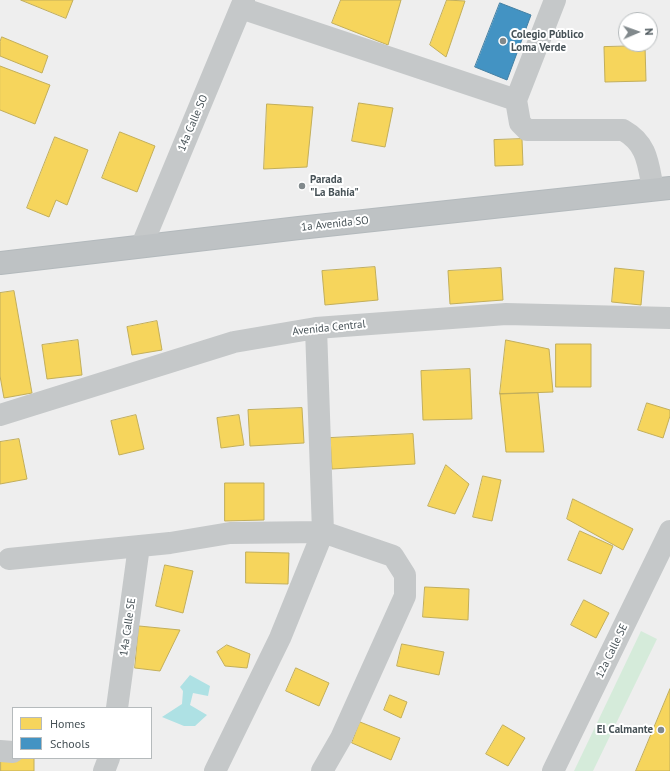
<!DOCTYPE html>
<html>
<head>
<meta charset="utf-8">
<style>
  body { margin:0 }
  #map { position:relative; width:670px; height:771px; overflow:hidden; background:#eee; font-family:"PT Sans",sans-serif }
  canvas { display:block }
  .legend { position:absolute; left:12px; top:707px; width:140px; height:52px; box-sizing:border-box; background:#fff; border:1px solid #b5babc; margin:0; padding:5px 7px; list-style:none; font-size:12px; color:#475257 }
  .legend li { display:flex; align-items:center; gap:8px; height:20px }
  .legend b { width:20px; border:1px solid #b5babc }
  .north { position:absolute; left:618px; top:12px; width:40px; height:40px; box-sizing:border-box; background:#fff; border:1px solid #b5babc; border-radius:50%; rotate:88deg; font-size:11px; font-weight:700; line-height:16px; text-align:center; color:#475257 }
  .north::after { content:''; display:block; margin:auto; width:14px; height:18px; background:#81898c; clip-path:polygon(50% 0,100% 100%,50% 72%,0 100%) }
</style>
</head>
<body>
<div id="map">
<canvas width="670" height="771"></canvas>
<ul class="legend">
<li><b style="height:11px;background:#f6d55c"></b>Homes</li>
<li><b style="height:11px;background:#4393c3"></b>Schools</li>
</ul>
<div class="north">N</div>
</div>
<script>
const context = document.querySelector('canvas').getContext('2d');
context.lineJoin = 'round';
function fillPath(path, color) {
  context.fillStyle = color;
  context.fill(path, 'evenodd');
}
function strokePath(path, color, width, dash) {
  context.strokeStyle = color;
  context.lineWidth = width;
  context.lineCap = dash ? 'butt' : 'round';
  context.setLineDash(dash || []);
  context.stroke(path);
}
function write(font, color, halo, rows, align = 'center') {
  context.font = font + ' "PT Sans",sans-serif';
  context.lineWidth = 4;
  context.setLineDash([]);
  context.textBaseline = 'middle';
  context.strokeStyle = halo;
  context.fillStyle = color;
  for (const [text, x, y, turn = 0] of rows) {
    context.save();
    context.translate(x, y);
    context.rotate((+turn || 0) * Math.PI / 180);
    context.textAlign = isNaN(turn) ? turn : align;
    if (halo) context.strokeText(text, 0, 0);
    context.fillText(text, 0, 0);
    context.restore();
  }
}
fillPath(new Path2D(`
  M 641,631 L 657,639 L 593,771 L 574,771 Z`), '#d5ebda');
fillPath(new Path2D(`
  M 190,675 L 210,686 L 208,696 L 193,693 L 190,705 L 207,715 L 195,726 L 184,726 L 162,717 L 182,704 L 183,691 L 180,687 Z`), '#aee1e4');
const homes = new Path2D(`
  M 21,0 L 73,0 L 66,18 Z
  M 341,0 L 401,0 L 388,45 L 332,23 Z
  M 447,0 L 465,1 L 446,57 L 430,45 Z
  M 2,37 L 48,56 L 42,73 L 0,56 L 0,42 Z
  M 645,46 L 646,81 L 605,82 L 604,47 Z
  M 0,66 L 50,85 L 35,124 L 0,110 Z
  M 359,103 L 393,108 L 385,147 L 352,141 Z
  M 267,104 L 313,107 L 307,167 L 264,169 Z
  M 120,132 L 155,146 L 137,192 L 102,178 Z
  M 55,137 L 88,150 L 67,205 L 56,200 L 49,217 L 27,208 Z
  M 522,139 L 523,165 L 495,166 L 494,140 Z
  M 375,267 L 378,300 L 325,305 L 322,271 Z
  M 501,268 L 503,300 L 450,304 L 448,271 Z
  M 615,268 L 644,271 L 641,305 L 612,302 Z
  M 14,291 L 32,393 L 4,398 L 0,376 L 0,293 Z
  M 157,321 L 162,350 L 132,355 L 127,327 Z
  M 78,340 L 82,375 L 47,379 L 42,345 Z
  M 506,340 L 549,349 L 553,392 L 500,394 Z
  M 556,344 L 591,344 L 591,387 L 556,387 Z
  M 470,369 L 472,419 L 423,420 L 421,371 Z
  M 538,393 L 544,452 L 506,452 L 500,394 Z
  M 647,403 L 670,410 L 670,416 L 663,438 L 638,430 Z
  M 302,408 L 304,443 L 250,446 L 248,410 Z
  M 136,415 L 144,449 L 119,455 L 111,421 Z
  M 239,415 L 244,445 L 221,448 L 217,418 Z
  M 413,434 L 415,464 L 332,469 L 330,438 Z
  M 19,439 L 27,479 L 0,484 L 0,442 Z
  M 446,465 L 469,484 L 455,514 L 428,506 Z
  M 483,476 L 501,480 L 492,521 L 473,517 Z
  M 225,483 L 264,483 L 264,520 L 225,521 Z
  M 573,499 L 633,529 L 623,550 L 567,519 Z
  M 580,531 L 613,546 L 601,574 L 568,560 Z
  M 246,552 L 289,553 L 288,584 L 246,583 Z
  M 165,565 L 193,571 L 183,613 L 156,606 Z
  M 425,587 L 469,589 L 468,620 L 423,617 Z
  M 584,600 L 609,613 L 596,638 L 571,625 Z
  M 139,626 L 180,630 L 160,671 L 135,668 Z
  M 402,644 L 444,652 L 439,675 L 397,666 Z
  M 227,645 L 250,654 L 247,668 L 225,666 L 217,652 Z
  M 296,668 L 329,683 L 319,706 L 286,691 Z
  M 670,689 L 670,771 L 636,771 Z
  M 390,695 L 407,702 L 401,718 L 384,710 Z
  M 360,722 L 400,738 L 391,760 L 352,743 Z
  M 503,725 L 525,738 L 508,766 L 486,754 Z
  M 1,757 L 34,758 L 34,771 L 1,771 Z`);
fillPath(homes, '#f6d55c');
strokePath(homes, '#c2ae5a', 1);
const schools = new Path2D(`
  M 500,3 L 531,15 L 507,80 L 475,67 Z`);
fillPath(schools, '#4393c3');
strokePath(schools, '#4480a3', 1);
const trunk = new Path2D(`
  M 0,263 L 299,228 L 670,188`);
strokePath(trunk, '#b3b9bc', 24);
strokePath(new Path2D(`
  M 241,8 L 516,100 L 520,123 L 527,130 L 623,130 C 648,144 648,164 653,189
  M 516,100 L 555,0
  M 142,245 L 244,0
  M 0,415 L 234,342 L 316,328 L 506,314 L 670,318
  M 9,559 L 170,543 L 230,533 L 323,532 L 393,556 L 405,575 L 405,596 L 341,738 L 322,771
  M 117,708 L 139,546
  M 0,751 L 13,752
  M 104,771 L 109,758
  M 215,771 L 280,638 L 323,532 L 316,328
  M 553,771 L 670,531`), '#c5c8c9', 22);
strokePath(trunk, '#bec2c4', 22);
for (const [x, y, r, color] of [
  [503,41,4,"#81898c"],
  [302,186,4,"#81898c"],
  [661,730,4,"#81898c"]
]) {
  const dot = new Path2D();
  dot.arc(x, y, r, 0, 2 * Math.PI);
  context.fillStyle = color;
  context.fill(dot);
  strokePath(dot, '#fff', 1.5);
}
write('bold 11px', '#475257', '#fff', [
  ["Colegio Público",511,35],
  ["Loma Verde",511,48],
  ["Parada",310,180],
  ["\"La Bahía\"",310,193],
  ["El Calmante",653,730,"right"]
], 'left');
write('11px', '#475257', '#fff', [
  ["14a Calle SO",193,123,-67],
  ["1a Avenida SO",335,224,-6],
  ["Avenida Central",329,328,-6],
  ["14a Calle SE",128,627,-82],
  ["12a Calle SE",612,651,-64]
]);
</script>
</body>
</html>
